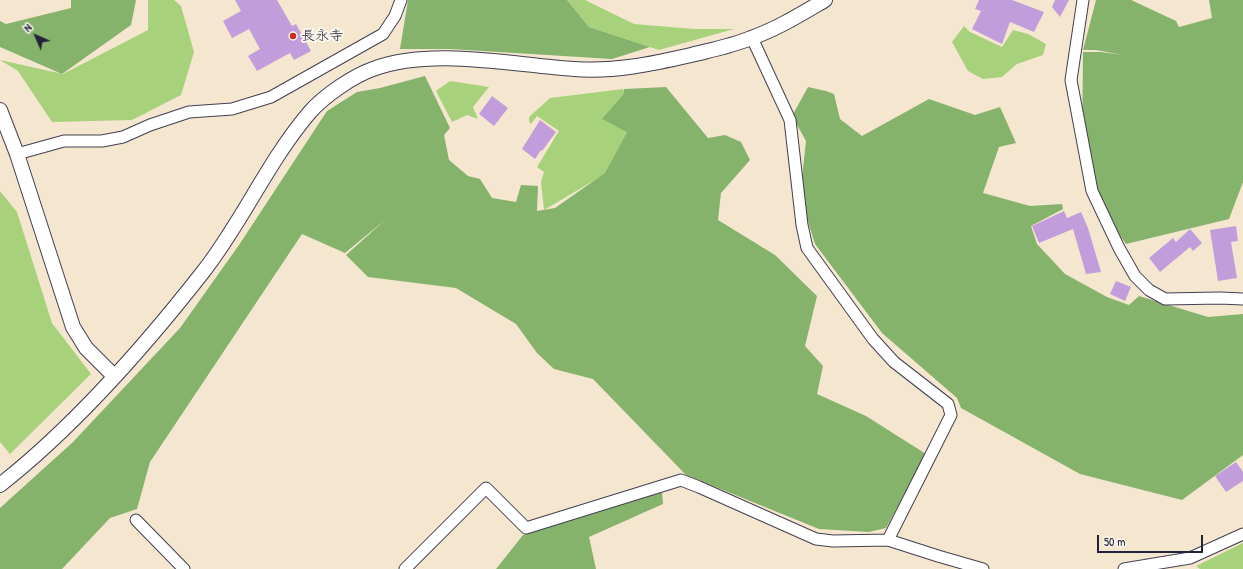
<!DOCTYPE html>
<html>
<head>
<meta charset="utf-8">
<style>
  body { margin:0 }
  #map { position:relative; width:1243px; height:569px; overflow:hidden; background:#f5e6cf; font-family:"Patrick Hand",sans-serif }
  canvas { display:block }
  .north { position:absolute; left:16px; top:16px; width:40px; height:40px; -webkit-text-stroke:3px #fbf7ec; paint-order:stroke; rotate:315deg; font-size:11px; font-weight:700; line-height:16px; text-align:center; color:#22223b }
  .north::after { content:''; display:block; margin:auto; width:14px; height:18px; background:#22223b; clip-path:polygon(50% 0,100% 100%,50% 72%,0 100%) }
  .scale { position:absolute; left:1097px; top:535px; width:106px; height:18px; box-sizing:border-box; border:2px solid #22223b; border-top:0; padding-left:5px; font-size:12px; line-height:14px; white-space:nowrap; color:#22223b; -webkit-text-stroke:3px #fbf7ec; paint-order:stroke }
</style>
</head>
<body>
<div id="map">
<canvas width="1243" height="569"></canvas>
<div class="north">N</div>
<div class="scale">50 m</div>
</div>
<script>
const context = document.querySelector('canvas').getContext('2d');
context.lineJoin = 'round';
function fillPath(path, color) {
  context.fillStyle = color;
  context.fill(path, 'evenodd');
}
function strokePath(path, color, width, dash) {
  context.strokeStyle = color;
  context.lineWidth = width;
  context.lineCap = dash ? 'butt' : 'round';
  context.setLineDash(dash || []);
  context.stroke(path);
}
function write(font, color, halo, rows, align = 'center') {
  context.font = font + ' "Patrick Hand","Klee One",sans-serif';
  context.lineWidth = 4;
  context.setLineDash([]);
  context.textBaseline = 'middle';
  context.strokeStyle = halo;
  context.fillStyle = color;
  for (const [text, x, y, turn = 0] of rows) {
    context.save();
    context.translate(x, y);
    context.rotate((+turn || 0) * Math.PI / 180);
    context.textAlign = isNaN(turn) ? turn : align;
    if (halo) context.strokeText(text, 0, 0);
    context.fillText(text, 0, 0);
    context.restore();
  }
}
fillPath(new Path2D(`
  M 148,0 L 174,0 L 181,6 L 194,52 L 181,95 L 132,120 L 52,122 L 18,71 L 0,60 L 63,74 L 148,30 Z
  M 567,0 L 585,0 L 634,24 L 694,29 L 734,29 L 659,50 L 589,27 Z
  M 964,26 L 970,32 L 1002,47 L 1013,30 L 1028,34 L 1046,44 L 1043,55 L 1017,64 L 1002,77 L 983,79 L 968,71 L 952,42 Z
  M 450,81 L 489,87 L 473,107 L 478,119 L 467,115 L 452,122 L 436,91 Z
  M 623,89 L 627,132 L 605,174 L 544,210 L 541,182 L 544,172 L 537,167 L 559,131 L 537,116 L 531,124 L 529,121 L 529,117 L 550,98 Z
  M 0,191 L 17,212 L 52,323 L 91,374 L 10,454 L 0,442 Z
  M 1243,543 L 1243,569 L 1200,569 L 1196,566 Z`), '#a8d17c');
fillPath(new Path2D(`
  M 71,0 L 136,0 L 131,25 L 62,74 L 0,47 L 0,21 L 6,24 L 71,8 Z
  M 408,0 L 567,0 L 589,27 L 650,47 L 612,59 L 450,49 L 400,49 Z
  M 1096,0 L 1131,0 L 1176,21 L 1179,27 L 1212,18 L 1209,0 L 1243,0 L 1243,182 L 1229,219 L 1126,244 L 1101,209 L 1082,145 L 1083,52 L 1101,52 L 1123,55 L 1096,50 L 1083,50 Z
  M 425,76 L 450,128 L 444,135 L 449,160 L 468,176 L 480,179 L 492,198 L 516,202 L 521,185 L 538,186 L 537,211 L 555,208 L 605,173 L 627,132 L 602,119 L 623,95 L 624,89 L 666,87 L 708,138 L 725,135 L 741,142 L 750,160 L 721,193 L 718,220 L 775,255 L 817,296 L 805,346 L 823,366 L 817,394 L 866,416 L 926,454 L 886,528 L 869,532 L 819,529 L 686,475 L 593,379 L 554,369 L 537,353 L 516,324 L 456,288 L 368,277 L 346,255 L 385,220 L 345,253 L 302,234 L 150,462 L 137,509 L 110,518 L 62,569 L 0,569 L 0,508 L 73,442 L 180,328 L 239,245 L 327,111 L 357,92 L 380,88 Z
  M 808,87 L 826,91 L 834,94 L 840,119 L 862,136 L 929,99 L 975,115 L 1000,107 L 1016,143 L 999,147 L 983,193 L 1030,206 L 1062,204 L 1063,209 L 1031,226 L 1037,244 L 1065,274 L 1107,297 L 1129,305 L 1139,296 L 1208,317 L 1243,314 L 1243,455 L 1182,500 L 1080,474 L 961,408 L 957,398 L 882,333 L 815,244 L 800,196 L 806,141 L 792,116 Z
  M 662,492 L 663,504 L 589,537 L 596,569 L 496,569 L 523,535 Z`), '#86b36c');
fillPath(new Path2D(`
  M 235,0 L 277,0 L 292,26 L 296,24 L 311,51 L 294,60 L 290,53 L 257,71 L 248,56 L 260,49 L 249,29 L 232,38 L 223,21 L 241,11 Z
  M 979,0 L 1012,0 L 1044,12 L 1034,32 L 1010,22 L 1002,44 L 972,29 L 981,11 L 975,9 Z
  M 1055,0 L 1069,0 L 1060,17 L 1052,7 Z
  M 492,96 L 508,108 L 494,126 L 479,114 Z
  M 540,120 L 556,132 L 542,151 L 541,150 L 535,159 L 522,149 Z
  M 1064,211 L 1067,218 L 1081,212 L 1088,228 L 1101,272 L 1086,274 L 1073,229 L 1039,243 L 1032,226 Z
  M 1236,226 L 1238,241 L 1231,242 L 1237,278 L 1218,281 L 1210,230 Z
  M 1190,229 L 1202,243 L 1193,251 L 1190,247 L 1160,272 L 1149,258 L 1173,238 L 1176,242 Z
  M 1116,281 L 1131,287 L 1125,301 L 1110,294 Z
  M 1236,462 L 1243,472 L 1243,481 L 1226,492 L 1215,476 Z`), '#c29ddc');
const minor = new Path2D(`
  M 1083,0 L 1071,80 L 1092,191 L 1119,248 L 1135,276 L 1149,290 L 1165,299 L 1220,298 L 1243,299
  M 752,38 L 790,120 L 802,225 L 807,248 L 873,339 L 894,362 L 948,404 L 951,415 L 888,540 L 938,556 L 983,569
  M 17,154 L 64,141 L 102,141 L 123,137 L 150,125 L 189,112 L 232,109 L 271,97 L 383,34 L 395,16 L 401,0
  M 136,520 L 184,569
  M 405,569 L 486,488 L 526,528 L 681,480 L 699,487 L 816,539 L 833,541 L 888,540
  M 1124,569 L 1190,558 L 1243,534`);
const tertiary = new Path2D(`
  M 0,110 L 17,154 L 73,327 L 86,348 L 114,376
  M 0,485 C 75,426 145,346 203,272 C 243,221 268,161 310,112 C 324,96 353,76 373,69 C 432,47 512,65 574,69 C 614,72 652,64 691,55 C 711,50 732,46 751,38 C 777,29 801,14 825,0`);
strokePath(minor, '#423f51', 13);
strokePath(tertiary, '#423f51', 16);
strokePath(minor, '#fff', 11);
strokePath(tertiary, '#fff', 14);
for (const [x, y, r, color] of [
  [293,36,4,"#c8321e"]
]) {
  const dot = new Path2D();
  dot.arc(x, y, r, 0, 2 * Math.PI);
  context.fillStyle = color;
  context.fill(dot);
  strokePath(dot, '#fbf7ec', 1.5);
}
write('14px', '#22223b', '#fbf7ec', [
  ["長永寺",301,36]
], 'left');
</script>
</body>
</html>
